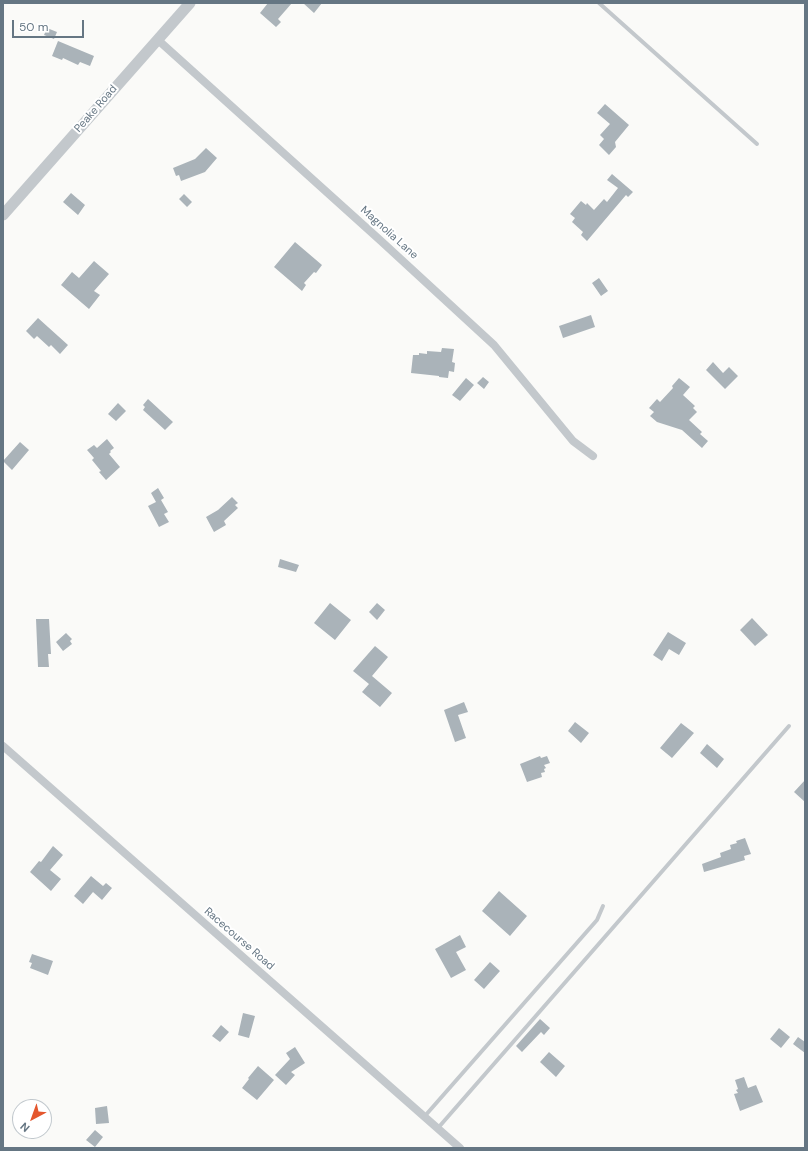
<!DOCTYPE html>
<html>
<head>
<meta charset="utf-8">
<style>
  body { margin:0 }
  #map { position:relative; width:808px; height:1151px; overflow:hidden; background:#fafaf8; font-family:"DM Sans",sans-serif }
  canvas { display:block }
  .frame { position:absolute; inset:0; border:4px solid #657683; pointer-events:none }
  .north { position:absolute; left:12px; top:1099px; width:40px; height:40px; box-sizing:border-box; background:#fff; border:1px solid #c1c8cd; border-radius:50%; rotate:221deg; font-size:11px; font-weight:700; line-height:16px; text-align:center; color:#657683 }
  .north::after { content:''; display:block; margin:auto; width:14px; height:18px; background:#e4572e; clip-path:polygon(50% 0,100% 100%,50% 72%,0 100%) }
  .scale { position:absolute; left:12px; top:20px; width:72px; height:18px; box-sizing:border-box; border:2px solid #657683; border-top:0; padding-left:5px; font-size:12px; line-height:14px; white-space:nowrap; color:#657683; -webkit-text-stroke:3px #fff; paint-order:stroke }
</style>
</head>
<body>
<div id="map">
<canvas width="808" height="1151"></canvas>
<div class="frame"></div>
<div class="north">N</div>
<div class="scale">50 m</div>
</div>
<script>
const context = document.querySelector('canvas').getContext('2d');
context.lineJoin = 'round';
function fillPath(path, color) {
  context.fillStyle = color;
  context.fill(path, 'evenodd');
}
function strokePath(path, color, width, dash) {
  context.strokeStyle = color;
  context.lineWidth = width;
  context.lineCap = dash ? 'butt' : 'round';
  context.setLineDash(dash || []);
  context.stroke(path);
}
function write(font, color, halo, rows, align = 'center') {
  context.font = font + ' "DM Sans",sans-serif';
  context.lineWidth = 4;
  context.setLineDash([]);
  context.textBaseline = 'middle';
  context.strokeStyle = halo;
  context.fillStyle = color;
  for (const [text, x, y, turn = 0] of rows) {
    context.save();
    context.translate(x, y);
    context.rotate((+turn || 0) * Math.PI / 180);
    context.textAlign = isNaN(turn) ? turn : align;
    if (halo) context.strokeText(text, 0, 0);
    context.fillText(text, 0, 0);
    context.restore();
  }
}
fillPath(new Path2D(`
  M 268,3 L 292,3 L 278,19 L 281,22 L 276,27 L 260,13 Z
  M 303,3 L 322,3 L 314,13 Z
  M 47,28 L 57,32 L 54,39 L 44,35 Z
  M 58,41 L 94,56 L 90,66 L 80,62 L 78,65 L 63,58 L 62,60 L 52,56 Z
  M 605,104 L 629,125 L 615,142 L 616,147 L 609,155 L 599,145 L 604,139 L 600,135 L 610,124 L 597,113 Z
  M 206,148 L 217,158 L 205,172 L 181,181 L 179,175 L 176,176 L 173,168 L 195,159 Z
  M 612,174 L 633,192 L 628,197 L 626,195 L 587,241 L 581,235 L 583,232 L 572,222 L 575,218 L 570,214 L 581,201 L 586,205 L 587,203 L 594,210 L 604,199 L 607,202 L 618,188 L 607,180 Z
  M 71,193 L 85,205 L 78,215 L 63,202 Z
  M 184,194 L 192,202 L 187,207 L 179,199 Z
  M 295,242 L 322,265 L 316,273 L 314,272 L 304,283 L 306,285 L 302,291 L 274,267 Z
  M 94,261 L 109,274 L 94,291 L 100,295 L 89,309 L 61,285 L 72,272 L 79,278 Z
  M 599,278 L 608,291 L 601,296 L 592,283 Z
  M 591,315 L 595,327 L 563,338 L 559,326 Z
  M 38,318 L 68,345 L 60,354 L 51,345 L 49,347 L 37,336 L 34,339 L 26,331 Z
  M 442,348 L 454,349 L 452,362 L 455,363 L 454,372 L 449,371 L 448,378 L 439,377 L 439,376 L 411,373 L 413,355 L 419,355 L 419,353 L 427,354 L 427,351 L 441,352 Z
  M 713,362 L 723,373 L 729,367 L 738,376 L 725,389 L 706,370 Z
  M 483,377 L 489,382 L 484,389 L 477,383 Z
  M 466,378 L 474,385 L 460,401 L 452,395 Z
  M 679,378 L 690,387 L 683,395 L 695,406 L 693,408 L 697,412 L 689,420 L 702,432 L 700,434 L 708,441 L 702,448 L 682,430 L 657,422 L 650,416 L 654,412 L 649,408 L 657,399 L 660,402 L 673,388 L 672,386 Z
  M 148,399 L 173,422 L 165,430 L 143,410 L 145,407 L 143,405 Z
  M 118,403 L 126,411 L 116,421 L 108,414 Z
  M 107,439 L 114,448 L 110,451 L 111,452 L 109,454 L 120,467 L 106,480 L 99,472 L 101,471 L 92,460 L 94,458 L 87,450 L 94,445 L 97,448 Z
  M 20,442 L 29,450 L 12,470 L 3,461 Z
  M 158,488 L 164,498 L 161,500 L 168,512 L 164,514 L 169,522 L 159,527 L 148,506 L 156,502 L 151,493 Z
  M 232,497 L 238,503 L 235,505 L 238,508 L 224,521 L 226,525 L 214,532 L 206,517 L 218,510 Z
  M 280,559 L 299,565 L 296,572 L 278,567 Z
  M 330,603 L 351,620 L 335,640 L 314,623 Z
  M 377,603 L 385,610 L 377,620 L 369,612 Z
  M 752,618 L 768,635 L 755,646 L 740,630 Z
  M 36,619 L 49,619 L 51,654 L 48,654 L 49,667 L 38,667 Z
  M 668,632 L 686,643 L 679,655 L 669,649 L 662,661 L 653,655 Z
  M 66,633 L 72,639 L 70,641 L 72,644 L 63,651 L 56,642 Z
  M 375,646 L 388,657 L 372,676 L 392,693 L 380,707 L 362,692 L 369,684 L 353,671 Z
  M 464,702 L 468,712 L 458,715 L 466,738 L 455,742 L 444,710 Z
  M 575,722 L 589,733 L 581,743 L 568,731 Z
  M 681,723 L 694,733 L 672,758 L 660,748 Z
  M 707,744 L 724,759 L 717,768 L 700,753 Z
  M 540,756 L 541,758 L 547,756 L 550,763 L 544,765 L 546,768 L 544,769 L 545,772 L 541,773 L 542,777 L 527,782 L 520,764 Z
  M 805,780 L 805,802 L 794,792 Z
  M 745,838 L 751,854 L 744,856 L 745,860 L 704,872 L 702,864 L 721,857 L 720,853 L 731,849 L 730,845 L 737,843 L 736,841 Z
  M 53,846 L 63,855 L 50,870 L 61,879 L 51,891 L 30,872 L 39,861 L 41,862 Z
  M 91,876 L 103,886 L 106,883 L 112,888 L 102,900 L 93,892 L 83,904 L 74,896 Z
  M 499,891 L 527,916 L 510,936 L 482,911 Z
  M 460,935 L 466,947 L 456,952 L 466,970 L 451,978 L 435,949 Z
  M 32,954 L 53,961 L 48,975 L 30,968 L 32,963 L 29,962 Z
  M 490,962 L 500,971 L 484,989 L 474,980 Z
  M 243,1013 L 255,1016 L 249,1038 L 238,1035 Z
  M 540,1019 L 550,1028 L 544,1035 L 541,1032 L 522,1052 L 516,1046 Z
  M 221,1025 L 229,1032 L 220,1042 L 212,1036 Z
  M 779,1028 L 790,1037 L 781,1048 L 770,1039 Z
  M 798,1037 L 805,1042 L 805,1053 L 793,1044 Z
  M 295,1047 L 305,1063 L 291,1072 L 295,1075 L 286,1085 L 275,1075 L 290,1059 L 286,1053 Z
  M 549,1052 L 565,1066 L 556,1077 L 540,1062 Z
  M 258,1066 L 274,1080 L 257,1100 L 242,1088 L 249,1079 L 248,1078 Z
  M 744,1077 L 748,1088 L 756,1085 L 763,1102 L 740,1111 L 734,1094 L 738,1093 L 736,1090 L 738,1089 L 735,1080 Z
  M 107,1106 L 109,1123 L 96,1124 L 95,1108 Z
  M 95,1130 L 103,1137 L 95,1147 L 86,1140 Z`), '#aab3b9');
strokePath(new Path2D(`
  M 599,3 L 757,144
  M 424,1117 L 597,920 L 603,906
  M 438,1128 L 789,726`), '#c3c8cc', 4);
strokePath(new Path2D(`
  M 158,40 L 381,241 L 494,345 L 573,441 L 593,456
  M 3,746 L 460,1148`), '#c3c8cc', 8);
strokePath(new Path2D(`
  M 3,215 L 190,3`), '#c3c8cc', 11);
write('11px', '#657683', '#fff', [
  ["Peake Road",96,109,-49],
  ["Magnolia Lane",389,233,42],
  ["Racecourse Road",239,939,41]
]);
</script>
</body>
</html>
